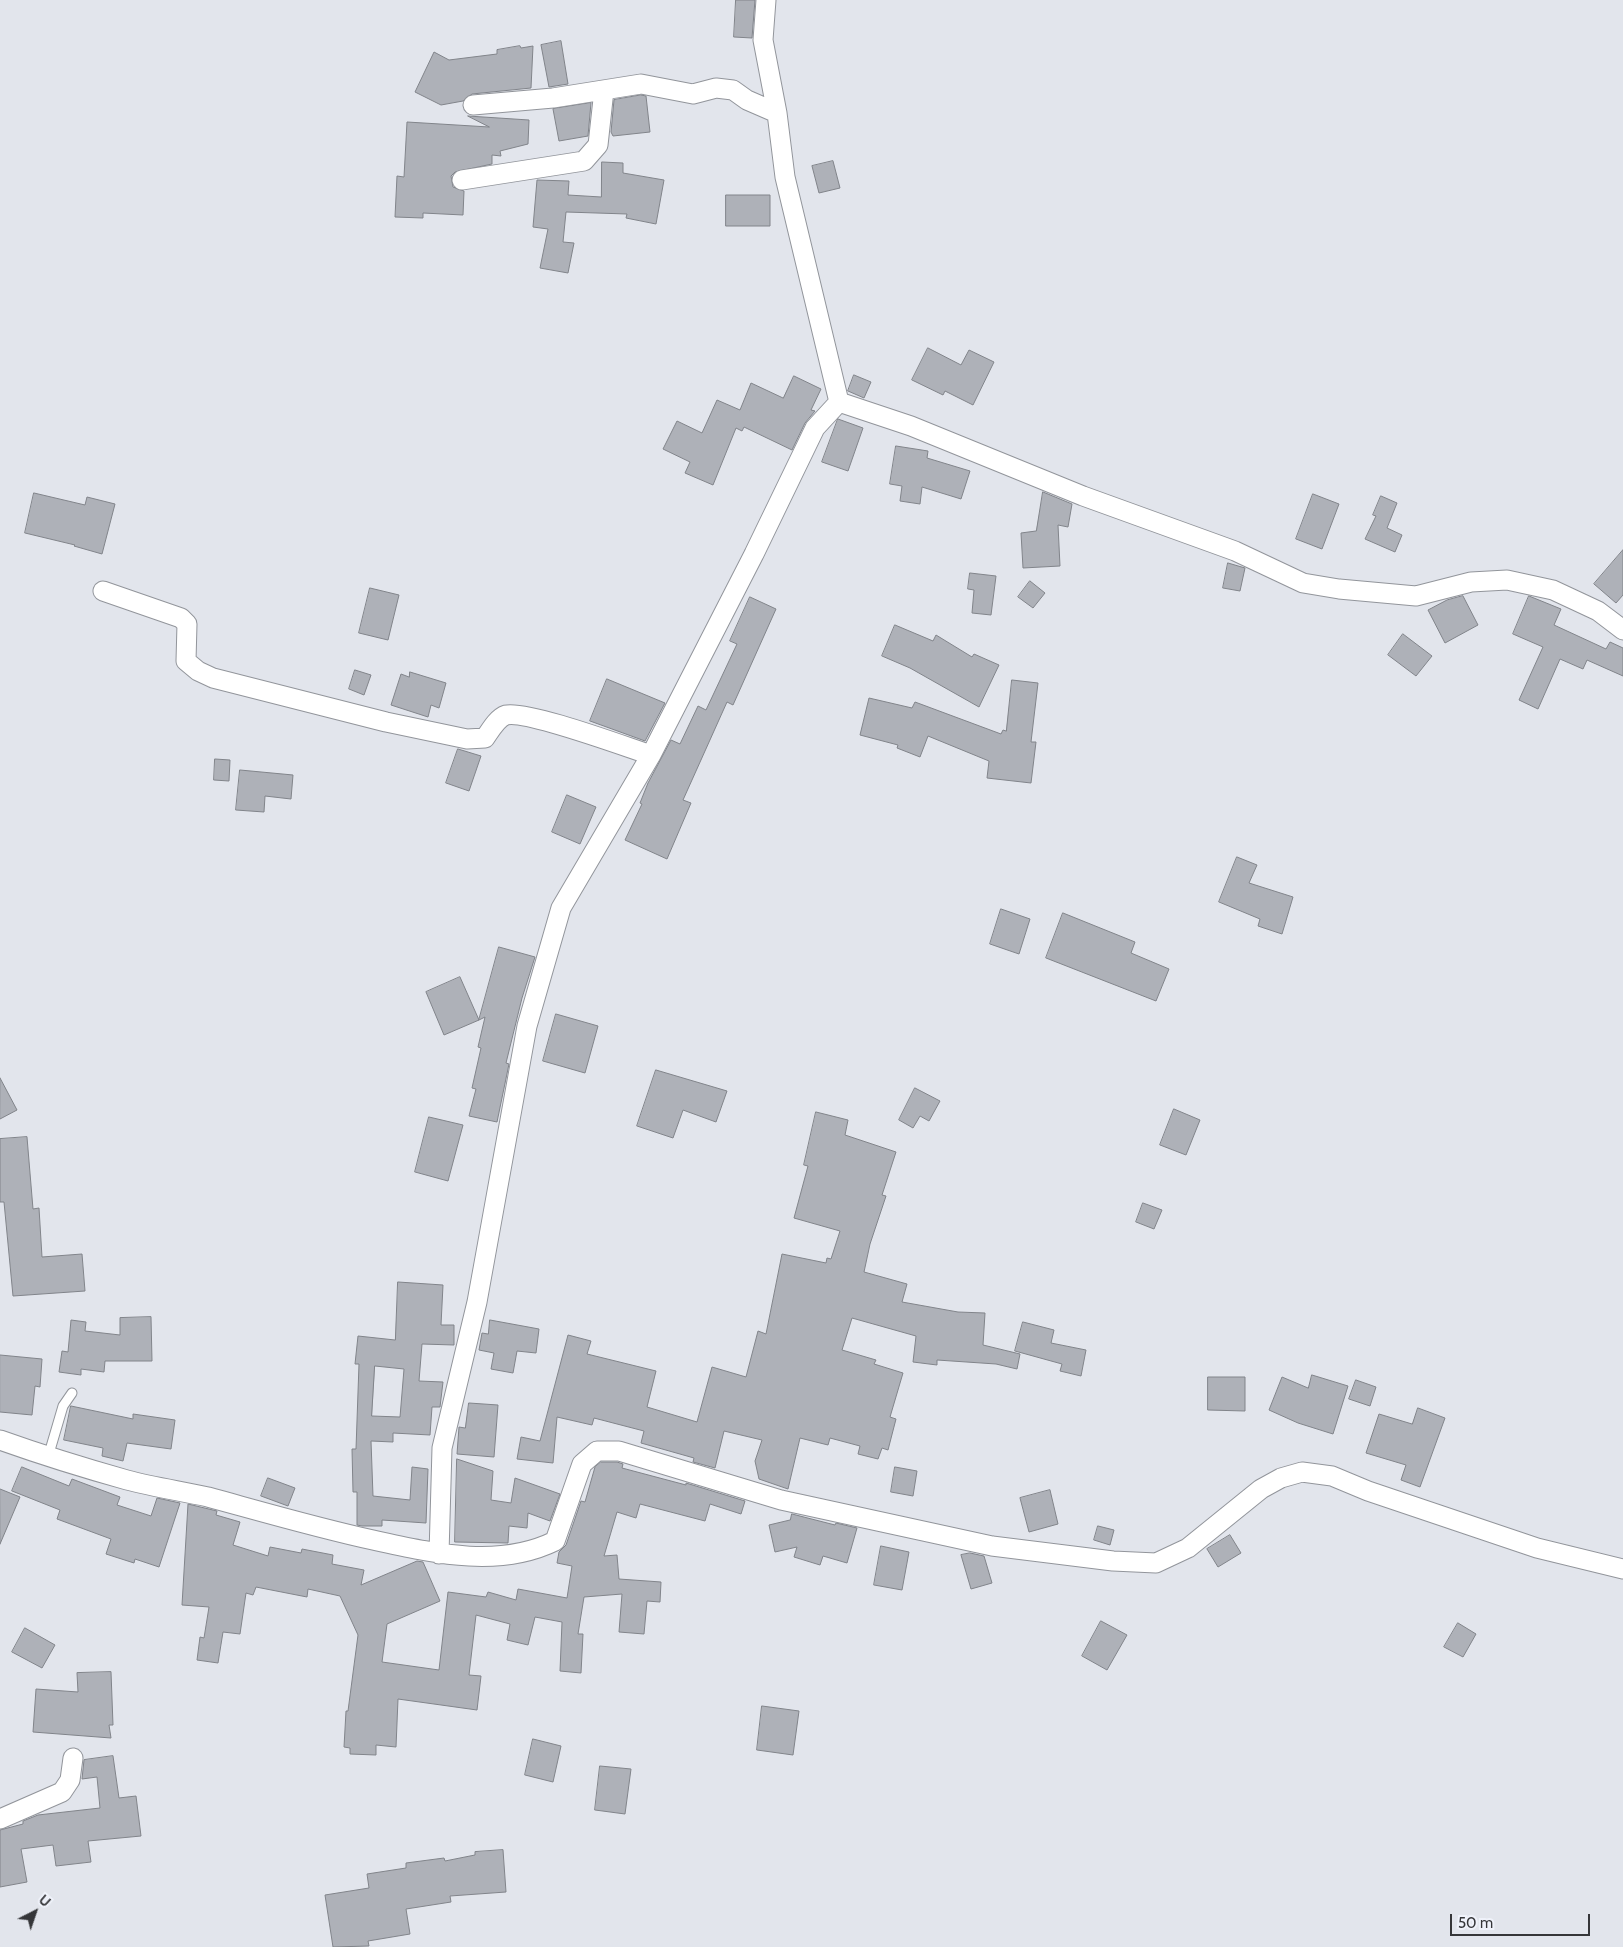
<!DOCTYPE html>
<html>
<head>
<meta charset="utf-8">
<style>
  body { margin:0 }
  #map { position:relative; width:1623px; height:1947px; overflow:hidden; background:#e2e5ec; font-family:Cabin,sans-serif }
  canvas { display:block }
  .north { position:absolute; left:10px; top:1887px; width:50px; height:50px; -webkit-text-stroke:4px #eff2fa; paint-order:stroke; rotate:41deg; font-size:14px; font-weight:700; line-height:20px; text-align:center; color:#353639 }
  .north::after { content:''; display:block; margin:auto; width:18px; height:22px; background:#353639; clip-path:polygon(50% 0,100% 100%,50% 72%,0 100%) }
  .scale { position:absolute; left:1450px; top:1914px; width:140px; height:22px; box-sizing:border-box; border:2px solid #353639; border-top:0; padding-left:6px; font-size:15px; line-height:18px; white-space:nowrap; color:#353639; -webkit-text-stroke:4px #eff2fa; paint-order:stroke }
</style>
</head>
<body>
<div id="map">
<canvas width="1623" height="1947"></canvas>
<div class="north">U</div>
<div class="scale">50 m</div>
</div>
<script>
const context = document.querySelector('canvas').getContext('2d');
context.lineJoin = 'round';
function fillPath(path, color) {
  context.fillStyle = color;
  context.fill(path, 'evenodd');
}
function strokePath(path, color, width, dash) {
  context.strokeStyle = color;
  context.lineWidth = width;
  context.lineCap = dash ? 'butt' : 'round';
  context.setLineDash(dash || []);
  context.stroke(path);
}
const building = new Path2D(`
  M 736,0 L 755,0 L 752,38 L 734,37 Z
  M 561,41 L 568,84 L 549,87 L 541,45 Z
  M 520,46 L 521,48 L 533,46 L 531,88 L 472,94 L 463,101 L 441,105 L 415,92 L 434,52 L 449,60 L 497,54 L 497,50 Z
  M 641,95 L 646,96 L 650,132 L 613,136 L 611,132 L 614,100 Z
  M 591,103 L 588,136 L 559,141 L 553,109 Z
  M 468,116 L 529,120 L 528,144 L 500,151 L 501,156 L 492,155 L 492,164 L 455,172 L 451,176 L 453,187 L 464,191 L 463,215 L 423,213 L 423,218 L 395,217 L 397,176 L 404,177 L 407,122 L 489,127 Z
  M 833,161 L 840,188 L 819,193 L 812,166 Z
  M 602,162 L 623,163 L 623,173 L 664,180 L 656,224 L 626,218 L 627,214 L 566,212 L 563,242 L 574,243 L 568,273 L 540,268 L 548,229 L 533,227 L 537,180 L 569,181 L 568,195 L 601,197 Z
  M 726,195 L 770,195 L 770,226 L 726,226 Z
  M 928,348 L 961,365 L 969,350 L 994,362 L 973,405 L 945,391 L 943,395 L 912,380 Z
  M 854,375 L 871,382 L 864,398 L 848,391 Z
  M 794,376 L 821,389 L 811,410 L 815,411 L 805,423 L 792,450 L 744,427 L 742,431 L 736,428 L 713,485 L 685,473 L 690,462 L 663,449 L 677,421 L 702,433 L 717,400 L 740,410 L 751,383 L 783,398 Z
  M 838,419 L 863,428 L 848,471 L 822,462 Z
  M 896,446 L 928,451 L 927,458 L 970,471 L 961,499 L 922,487 L 920,504 L 900,501 L 902,486 L 890,484 Z
  M 1043,492 L 1072,504 L 1068,527 L 1058,525 L 1060,566 L 1023,568 L 1021,533 L 1036,531 Z
  M 34,493 L 85,505 L 87,497 L 115,504 L 102,554 L 74,546 L 75,545 L 25,533 Z
  M 1313,494 L 1339,504 L 1322,549 L 1296,539 Z
  M 1381,496 L 1397,503 L 1387,528 L 1402,535 L 1395,552 L 1365,539 L 1376,516 L 1373,515 Z
  M 1623,550 L 1623,595 L 1616,603 L 1594,584 Z
  M 1228,563 L 1245,568 L 1240,591 L 1223,588 Z
  M 970,573 L 996,576 L 991,615 L 972,613 L 974,590 L 968,589 Z
  M 1030,581 L 1045,593 L 1033,608 L 1018,597 Z
  M 370,588 L 399,595 L 388,640 L 359,633 Z
  M 1463,596 L 1478,625 L 1445,643 L 1428,610 L 1447,600 Z
  M 1529,596 L 1561,609 L 1554,625 L 1606,649 L 1610,642 L 1623,648 L 1623,676 L 1587,660 L 1583,669 L 1560,659 L 1538,709 L 1519,700 L 1543,647 L 1513,634 Z
  M 750,597 L 776,609 L 733,705 L 727,702 L 683,800 L 691,803 L 667,859 L 625,840 L 642,804 L 640,803 L 648,783 L 671,740 L 680,744 L 698,706 L 706,710 L 737,644 L 730,641 Z
  M 895,625 L 933,641 L 936,635 L 972,657 L 974,654 L 999,665 L 979,707 L 910,668 L 882,656 Z
  M 1403,634 L 1432,656 L 1416,676 L 1388,655 Z
  M 355,670 L 371,675 L 364,695 L 349,689 Z
  M 410,672 L 446,683 L 439,708 L 431,705 L 428,717 L 391,705 L 401,674 L 409,677 Z
  M 607,679 L 665,703 L 645,741 L 590,721 Z
  M 1012,680 L 1038,683 L 1031,742 L 1036,742 L 1031,783 L 987,778 L 989,761 L 928,736 L 920,757 L 897,748 L 898,745 L 860,735 L 869,698 L 912,708 L 915,702 L 1001,734 L 1003,730 L 1006,731 Z
  M 458,749 L 481,756 L 469,791 L 446,783 Z
  M 215,759 L 230,760 L 229,781 L 214,780 Z
  M 240,770 L 293,775 L 291,799 L 265,796 L 264,812 L 236,810 Z
  M 567,795 L 596,807 L 580,844 L 552,832 Z
  M 1237,857 L 1257,865 L 1249,883 L 1293,897 L 1282,934 L 1258,926 L 1260,919 L 1219,902 Z
  M 1001,909 L 1030,919 L 1019,954 L 990,944 Z
  M 1063,913 L 1135,942 L 1131,953 L 1169,969 L 1156,1001 L 1046,958 Z
  M 499,947 L 535,957 L 522,998 L 506,1063 L 509,1064 L 497,1122 L 469,1116 L 476,1089 L 472,1088 L 481,1048 L 478,1047 L 485,1017 L 479,1020 Z
  M 460,977 L 479,1020 L 444,1035 L 426,992 Z
  M 556,1014 L 598,1026 L 585,1073 L 543,1061 Z
  M 656,1070 L 727,1091 L 716,1122 L 683,1110 L 673,1138 L 637,1126 Z
  M 0,1078 L 17,1110 L 0,1119 Z
  M 915,1088 L 940,1101 L 929,1121 L 920,1116 L 913,1128 L 899,1120 Z
  M 1174,1109 L 1200,1120 L 1186,1155 L 1160,1145 Z
  M 816,1112 L 848,1120 L 845,1135 L 896,1152 L 882,1195 L 886,1196 L 870,1244 L 864,1272 L 907,1284 L 902,1302 L 958,1312 L 985,1313 L 983,1345 L 1020,1354 L 1017,1369 L 996,1364 L 937,1360 L 937,1365 L 913,1362 L 916,1336 L 852,1318 L 842,1350 L 876,1360 L 874,1364 L 903,1373 L 890,1417 L 896,1419 L 888,1450 L 882,1448 L 878,1459 L 858,1454 L 860,1446 L 830,1438 L 828,1445 L 800,1438 L 788,1489 L 759,1479 L 755,1461 L 762,1440 L 724,1431 L 715,1468 L 693,1462 L 694,1458 L 641,1443 L 644,1431 L 594,1418 L 592,1425 L 557,1417 L 553,1463 L 517,1459 L 521,1437 L 540,1441 L 568,1335 L 591,1341 L 587,1354 L 656,1371 L 647,1407 L 697,1422 L 712,1367 L 746,1377 L 758,1331 L 766,1334 L 782,1254 L 826,1263 L 827,1258 L 831,1259 L 840,1231 L 794,1218 L 808,1166 L 804,1165 Z
  M 429,1117 L 463,1125 L 448,1181 L 415,1172 Z
  M 27,1137 L 33,1209 L 39,1208 L 42,1257 L 82,1254 L 85,1291 L 13,1296 L 4,1202 L 0,1202 L 0,1139 Z
  M 1143,1203 L 1162,1210 L 1154,1229 L 1136,1222 Z
  M 398,1282 L 443,1285 L 441,1325 L 454,1325 L 454,1345 L 422,1344 L 419,1381 L 443,1382 L 440,1407 L 432,1407 L 430,1435 L 393,1433 L 393,1442 L 371,1441 L 373,1496 L 410,1500 L 412,1467 L 428,1469 L 426,1523 L 382,1520 L 382,1526 L 362,1526 L 357,1525 L 357,1492 L 353,1492 L 352,1449 L 356,1449 L 359,1364 L 355,1364 L 358,1336 L 395,1340 ZM 375,1366 L 404,1369 L 400,1417 L 372,1416 Z
  M 151,1317 L 152,1361 L 105,1361 L 104,1372 L 81,1369 L 81,1375 L 59,1372 L 62,1351 L 68,1352 L 71,1320 L 86,1322 L 85,1331 L 120,1335 L 120,1318 Z
  M 490,1320 L 539,1329 L 536,1353 L 517,1351 L 513,1373 L 491,1369 L 494,1353 L 479,1350 L 482,1333 L 488,1334 Z
  M 1023,1322 L 1054,1330 L 1051,1343 L 1086,1350 L 1081,1376 L 1060,1371 L 1062,1364 L 1015,1351 Z
  M 0,1355 L 42,1359 L 40,1387 L 35,1386 L 32,1415 L 0,1412 Z
  M 1312,1375 L 1348,1386 L 1333,1434 L 1298,1423 L 1269,1410 L 1282,1377 L 1308,1388 Z
  M 1208,1377 L 1245,1377 L 1245,1411 L 1208,1410 Z
  M 1356,1380 L 1376,1387 L 1370,1406 L 1349,1399 Z
  M 469,1403 L 498,1405 L 494,1457 L 457,1454 L 459,1427 L 465,1428 Z
  M 71,1406 L 133,1419 L 133,1414 L 175,1420 L 171,1449 L 127,1443 L 123,1461 L 102,1456 L 103,1448 L 64,1440 Z
  M 1418,1408 L 1445,1418 L 1420,1487 L 1401,1480 L 1406,1465 L 1366,1453 L 1379,1414 L 1412,1424 Z
  M 457,1459 L 493,1471 L 491,1500 L 511,1503 L 515,1478 L 560,1494 L 550,1521 L 528,1513 L 527,1528 L 509,1526 L 508,1543 L 455,1542 Z
  M 601,1462 L 617,1462 L 623,1464 L 622,1468 L 686,1485 L 686,1483 L 745,1501 L 741,1514 L 710,1504 L 705,1521 L 640,1504 L 636,1518 L 617,1512 L 604,1556 L 617,1555 L 619,1579 L 661,1582 L 660,1602 L 647,1601 L 644,1634 L 619,1632 L 622,1594 L 584,1597 L 578,1634 L 583,1634 L 581,1673 L 560,1671 L 562,1622 L 535,1617 L 528,1645 L 507,1640 L 510,1624 L 476,1615 L 469,1675 L 481,1676 L 477,1710 L 398,1699 L 396,1747 L 376,1745 L 376,1755 L 350,1754 L 350,1748 L 344,1747 L 346,1711 L 348,1711 L 358,1635 L 340,1596 L 308,1589 L 307,1597 L 256,1587 L 253,1595 L 246,1593 L 240,1634 L 223,1632 L 218,1663 L 197,1660 L 200,1637 L 204,1638 L 209,1607 L 182,1605 L 188,1504 L 217,1511 L 216,1515 L 240,1522 L 233,1545 L 268,1556 L 270,1547 L 301,1553 L 302,1549 L 333,1555 L 332,1564 L 364,1570 L 361,1585 L 417,1561 L 423,1562 L 440,1601 L 387,1624 L 382,1662 L 439,1670 L 448,1592 L 486,1597 L 488,1592 L 516,1600 L 518,1589 L 567,1598 L 572,1566 L 557,1563 L 559,1552 L 566,1545 L 581,1501 L 585,1502 L 595,1467 Z
  M 22,1467 L 69,1486 L 72,1479 L 120,1497 L 117,1505 L 151,1516 L 157,1498 L 180,1503 L 159,1567 L 135,1559 L 134,1563 L 106,1554 L 111,1539 L 57,1519 L 60,1510 L 12,1491 Z
  M 895,1467 L 917,1471 L 913,1496 L 891,1492 Z
  M 268,1478 L 295,1488 L 288,1506 L 261,1496 Z
  M 0,1489 L 20,1497 L 0,1544 Z
  M 1050,1490 L 1058,1524 L 1029,1532 L 1020,1498 Z
  M 792,1514 L 835,1525 L 836,1523 L 857,1528 L 847,1563 L 823,1556 L 820,1565 L 794,1557 L 797,1547 L 775,1552 L 769,1525 L 790,1520 Z
  M 1098,1526 L 1114,1530 L 1110,1545 L 1094,1540 Z
  M 1230,1535 L 1241,1553 L 1218,1567 L 1207,1549 Z
  M 881,1546 L 909,1552 L 902,1590 L 874,1585 Z
  M 970,1553 L 984,1556 L 992,1583 L 971,1589 L 961,1555 Z
  M 1101,1621 L 1127,1635 L 1107,1670 L 1082,1656 Z
  M 1458,1623 L 1476,1634 L 1463,1657 L 1444,1647 Z
  M 25,1628 L 55,1645 L 42,1668 L 12,1652 Z
  M 111,1672 L 113,1725 L 109,1725 L 111,1738 L 33,1732 L 36,1689 L 78,1692 L 77,1673 Z
  M 762,1706 L 799,1711 L 793,1755 L 757,1750 Z
  M 533,1739 L 561,1746 L 553,1782 L 525,1775 Z
  M 113,1756 L 119,1798 L 136,1796 L 141,1836 L 88,1841 L 91,1862 L 56,1866 L 53,1845 L 21,1849 L 27,1882 L 0,1887 L 0,1830 L 23,1824 L 23,1821 L 38,1815 L 100,1808 L 97,1777 L 82,1779 L 84,1760 Z
  M 600,1766 L 631,1769 L 625,1814 L 595,1810 Z
  M 503,1850 L 506,1892 L 450,1896 L 451,1902 L 406,1909 L 410,1934 L 368,1941 L 369,1946 L 333,1947 L 325,1895 L 369,1888 L 367,1874 L 406,1868 L 406,1863 L 444,1858 L 445,1861 L 475,1855 L 475,1852 Z`);
fillPath(building, '#aeb1b8');
strokePath(building, '#81848a', 1);
const lane = new Path2D(`
  M 48,1457 L 63,1406 L 72,1393`);
const street = new Path2D(`
  M 766,0 L 763,40 L 777,113 L 785,177 L 839,402
  M 473,105 L 553,98 L 641,84 L 693,94 L 716,88 L 733,90 L 747,100 L 777,113
  M 462,180 L 584,161 L 598,145 L 604,90
  M 839,402 L 911,426 L 1083,496 L 1235,551 L 1303,583 L 1339,589 L 1416,596 L 1471,582 L 1507,580 L 1553,590 L 1598,611 L 1623,630
  M 103,591 L 181,618 L 187,624 L 186,661 L 198,671 L 213,678 L 386,722 L 467,739 L 485,738 C 490,731 497,718 506,715 C 527,710 626,747 651,755
  M 0,1440 C 42,1455 84,1468 127,1480 C 153,1487 181,1491 208,1497 C 263,1512 318,1528 373,1540 C 433,1553 498,1569 555,1541 L 582,1464 L 597,1451 L 619,1451 L 781,1500 L 992,1546 L 1113,1561 L 1156,1563 L 1188,1548 L 1261,1489 L 1281,1478 L 1302,1472 L 1332,1476 L 1368,1491 L 1537,1548 L 1623,1569
  M 439,1554 L 442,1448 L 477,1302 L 527,1026 L 561,908 L 651,755 L 754,554 L 815,428 L 839,402
  M 0,1819 L 62,1792 L 70,1780 L 73,1758`);
strokePath(lane, '#92959b', 11);
strokePath(street, '#92959b', 21);
strokePath(lane, '#fff', 9);
strokePath(street, '#fff', 19);
</script>
</body>
</html>
